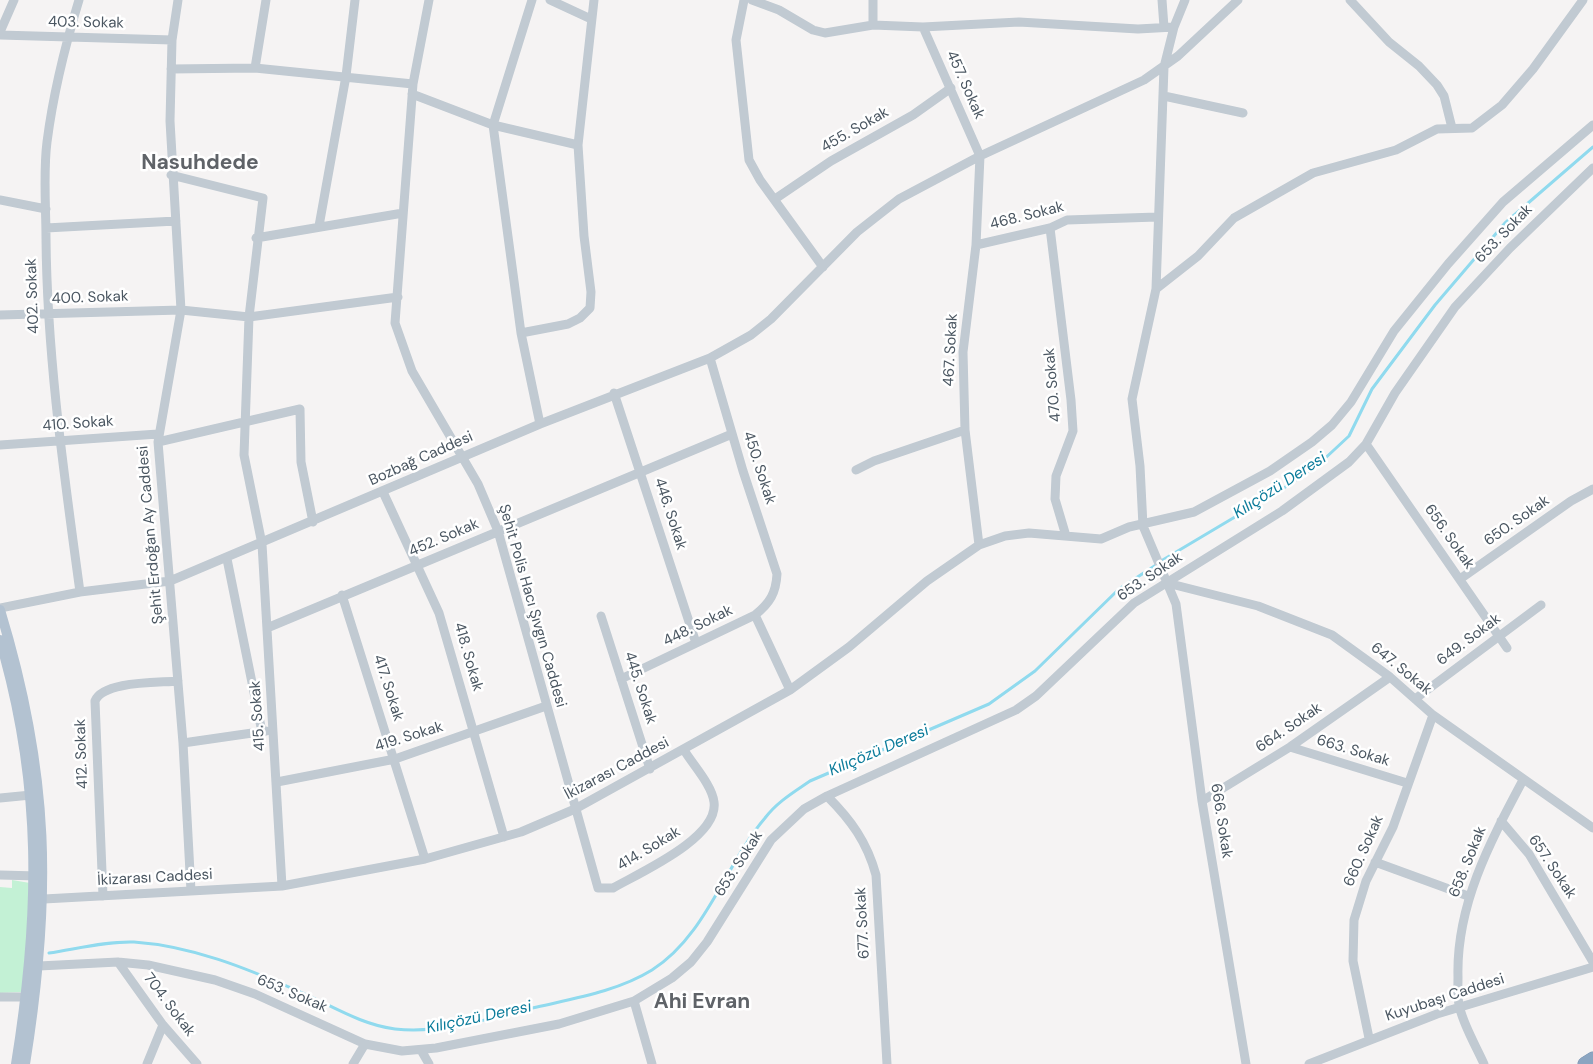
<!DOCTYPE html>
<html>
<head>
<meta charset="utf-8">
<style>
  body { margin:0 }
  canvas { display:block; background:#f5f3f3 }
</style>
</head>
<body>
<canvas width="1593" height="1064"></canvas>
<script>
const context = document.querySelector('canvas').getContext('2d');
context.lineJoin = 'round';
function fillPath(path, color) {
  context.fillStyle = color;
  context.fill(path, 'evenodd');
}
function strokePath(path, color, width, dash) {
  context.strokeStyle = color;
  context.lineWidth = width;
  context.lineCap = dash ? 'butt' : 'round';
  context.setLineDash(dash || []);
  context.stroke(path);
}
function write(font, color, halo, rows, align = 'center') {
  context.font = font + ' "DM Sans",sans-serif';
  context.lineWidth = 5;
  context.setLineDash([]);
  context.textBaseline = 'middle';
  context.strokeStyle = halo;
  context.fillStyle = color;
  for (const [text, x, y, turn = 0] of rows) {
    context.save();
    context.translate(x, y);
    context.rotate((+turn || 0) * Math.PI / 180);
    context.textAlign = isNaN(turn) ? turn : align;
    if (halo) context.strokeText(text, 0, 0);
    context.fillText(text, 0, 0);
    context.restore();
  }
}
fillPath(new Path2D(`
  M 12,880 L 30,883 L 23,992 L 0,993 L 0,887 L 12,888 Z`), '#c3f1d5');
strokePath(new Path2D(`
  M 1161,561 L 1287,486 L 1320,463 L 1349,436 L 1372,389 L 1435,305 L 1505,223 L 1593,147
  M 49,953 C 76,949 107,941 134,942 C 192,946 246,968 298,991 C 329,1004 361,1025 395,1029 C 443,1034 491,1018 537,1007 C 576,998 618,991 652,970 C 706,936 725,865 765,818 C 777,802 794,792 810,781 L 989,704 L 1035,671 L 1119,589 L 1156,565`), '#90daee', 3);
const highway = new Path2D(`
  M 1585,1064 L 1593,1059`);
strokePath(highway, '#7690ad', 15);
strokePath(new Path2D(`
  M 79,0 C 65,46 53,95 47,142 C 43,173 46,207 46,238 C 47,357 64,474 80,592
  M 178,0 L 172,40 L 170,121 L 181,310 L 158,442 L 183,743 L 191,891
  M 429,0 L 413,84 L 395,323 L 412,371 L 478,484 L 498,531 L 598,888 L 613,888 C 639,873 719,838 714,802 C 712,785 693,765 684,750
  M 532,0 L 493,125 L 521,333 L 540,424
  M 550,0 L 591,19
  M 744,0 L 736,40 L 749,160 L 760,180 L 823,267
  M 752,0 L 779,10 L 813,30 L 825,33 L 873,25 L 923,27 L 1019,22 L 1138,29 L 1174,27
  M 873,0 L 873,25
  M 1162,0 L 1164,27
  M 1185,0 L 1174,27 L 1164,67 L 1156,289 L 1132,399 L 1140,466 L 1143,526 L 1176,604 L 1202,801 L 1246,1064
  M 1350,0 L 1389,42 L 1419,66 L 1437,85 L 1444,96 L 1452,128
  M 923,27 L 980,156 L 976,245 L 963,352 L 965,430 L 979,545
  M 0,32 L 14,0
  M 0,35 L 172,40
  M 255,68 L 266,0
  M 171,69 L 255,68 L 413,84
  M 412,94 L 493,125 L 578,145
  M 1164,96 L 1243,113
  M 171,175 L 263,198 L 249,317 L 244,455 L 262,544 L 282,886
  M 775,199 L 831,161 L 913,115 L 951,88
  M 0,200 L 46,209
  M 319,226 L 346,76 L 355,0
  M 46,228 L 176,221
  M 1050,228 L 1071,400 L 1073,431 L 1056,476 L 1055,499 L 1066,536
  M 256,238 L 403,213
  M 976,245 L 1050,228 L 1067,220 L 1157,217
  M 1156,289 L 1198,256 L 1234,218 L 1313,173 L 1396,150 L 1437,129 L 1472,128 L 1502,105 L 1533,69 L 1583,0
  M 0,315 L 181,310 L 249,317 L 398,297
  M 521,333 L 568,324 L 580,318 L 590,308 L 591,292 L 584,236 L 578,145 L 594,0
  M 614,393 L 696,643
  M 158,442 L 300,409 L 301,462 L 313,522
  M 1366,444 L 1507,648
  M 0,445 L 158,434
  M 856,470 L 874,461 L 965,430
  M 383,492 L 439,613 L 504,837
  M 227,559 L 262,732
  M 1460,579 L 1571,501 L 1593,489
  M 1167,583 L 1258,606 L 1332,635 L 1390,677 L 1433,715 L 1593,828
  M 342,595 L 425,859
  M 0,608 L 80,592 L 170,581 L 540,424 L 710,358 L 751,335 L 771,319 L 857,232 L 899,199 L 980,156 L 1144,80 L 1178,56 L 1238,0
  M 755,615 L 790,690
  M 601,616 L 650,769
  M 267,628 L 732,434
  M 621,679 L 755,615 C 770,603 776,593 777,574 L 743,471 L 710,358
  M 1415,699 L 1541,605
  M 183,743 L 266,731
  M 1290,747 L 1407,783
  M 277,782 L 395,759 L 546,706
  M 827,796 C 851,820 867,842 876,875 L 887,1064
  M 0,798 L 31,795
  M 1202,801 L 1290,747 L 1390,677
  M 1501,821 L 1529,854 L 1593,962
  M 1375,862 L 1468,896
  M 0,875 L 38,876
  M 103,896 L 95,701 C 103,681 157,683 178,681
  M 44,899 L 282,886 L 425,859 L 521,832 L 575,809 L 790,690 L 849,647 L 927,581 L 979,545 L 1005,536 L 1029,533 L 1101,539 L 1129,527 L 1194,512 L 1270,471 L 1312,442 L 1332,425 L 1351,402 L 1394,331 L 1448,264 L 1503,202 L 1593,125
  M 118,962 L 163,1025 L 197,1064
  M 39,966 L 118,962 L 148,965 L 215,980 L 255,994 L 365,1044 L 402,1051 L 436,1048 L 559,1024 L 634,1001 L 672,978 L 691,962 L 707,942 L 771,840 L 804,809 L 827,796 L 1016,710 L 1036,696 L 1134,603 L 1282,511 L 1349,462 L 1366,444 L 1395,393 L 1455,307 L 1510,248 L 1593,168
  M 0,997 L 27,997
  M 634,1001 L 652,1064
  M 1369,1038 L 1353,961 L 1354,920 L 1366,881 L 1393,827 L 1433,715
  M 421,1050 L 429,1064
  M 147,1064 L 163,1025
  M 353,1064 L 365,1044
  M 1309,1064 L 1437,1014 L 1593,967
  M 1484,1064 C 1476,1046 1465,1028 1460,1009 C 1457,1000 1458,987 1458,977 C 1456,905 1490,842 1523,780`), '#c1cad2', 9);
strokePath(new Path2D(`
  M 0,610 C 50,774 52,896 25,1064
  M 0,640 C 43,786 40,915 16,1064`), '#b3c2d1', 10);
strokePath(highway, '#8ba5c1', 14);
write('15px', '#4a5661', '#fff', [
  ["403. Sokak",86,23,1],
  ["457. Sokak",965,85,66],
  ["455. Sokak",855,130,-30],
  ["468. Sokak",1027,216,-14],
  ["653. Sokak",1504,234,-46],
  ["402. Sokak",33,296,-92],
  ["400. Sokak",90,298,-2],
  ["467. Sokak",951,350,-87],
  ["470. Sokak",1053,385,-95],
  ["410. Sokak",78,424,-4],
  ["Bozbağ Caddesi",421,459,-24],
  ["450. Sokak",759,468,72],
  ["446. Sokak",670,514,72],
  ["650. Sokak",1517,521,-35],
  ["Şehit Erdoğan Ay Caddesi",151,535,-95],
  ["656. Sokak",1449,537,55],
  ["452. Sokak",444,538,-23],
  ["653. Sokak",1150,577,-34],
  ["Şehit Polis Hacı Şıvgın Caddesi",532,606,74],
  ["448. Sokak",698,626,-26],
  ["649. Sokak",1469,640,-37],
  ["418. Sokak",468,657,74],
  ["647. Sokak",1401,669,39],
  ["417. Sokak",388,688,72],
  ["445. Sokak",640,688,72],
  ["415. Sokak",258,716,-94],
  ["664. Sokak",1289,728,-34],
  ["419. Sokak",409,737,-17],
  ["663. Sokak",1353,751,17],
  ["412. Sokak",82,754,-92],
  ["İkizarası Caddesi",617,769,-28],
  ["666. Sokak",1221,821,81],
  ["414. Sokak",649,849,-31],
  ["660. Sokak",1364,851,-66],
  ["658. Sokak",1468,862,-68],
  ["653. Sokak",739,864,-57],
  ["657. Sokak",1552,867,56],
  ["İkizarası Caddesi",155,878,-3],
  ["677. Sokak",863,923,-93],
  ["653. Sokak",292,994,23],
  ["Kuyubaşı Caddesi",1445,998,-18],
  ["704. Sokak",169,1005,53]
]);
write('italic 16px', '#0c7c9b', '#fff', [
  ["Kılıçözü Deresi",1280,486,-33],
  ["Kılıçözü Deresi",879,751,-23],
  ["Kılıçözü Deresi",479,1018,-12]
]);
write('bold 21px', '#5f6368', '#fff', [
  ["Nasuhdede",200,163],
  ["Ahi Evran",702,1002]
]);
</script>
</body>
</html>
